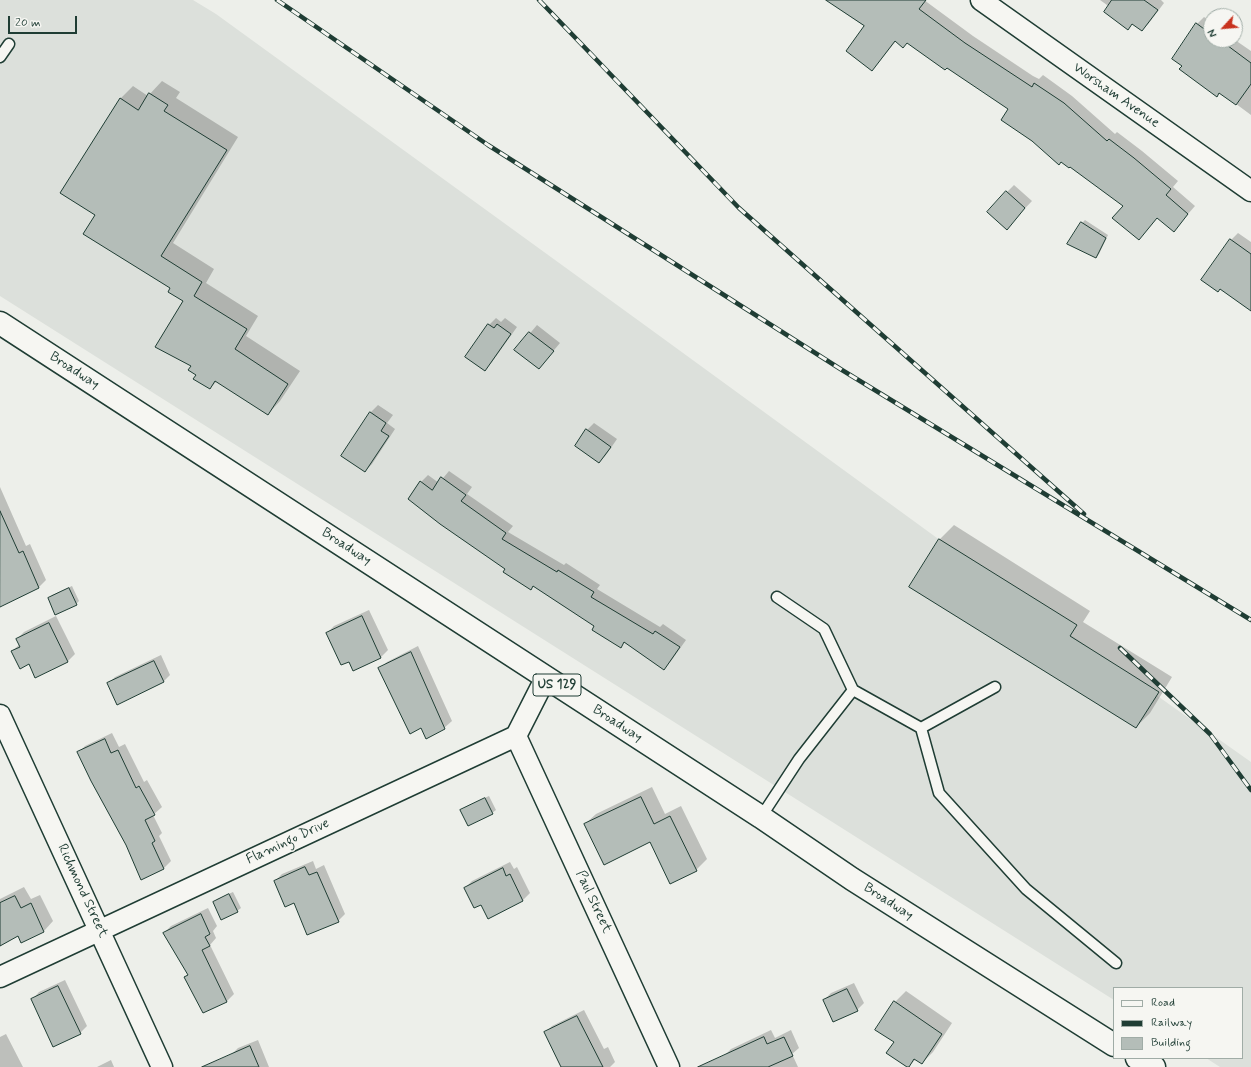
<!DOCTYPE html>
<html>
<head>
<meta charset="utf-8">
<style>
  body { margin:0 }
  #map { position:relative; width:1251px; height:1067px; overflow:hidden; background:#edefea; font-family:Mynerve,sans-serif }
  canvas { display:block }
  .legend { position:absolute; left:1113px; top:987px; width:130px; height:72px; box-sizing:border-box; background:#f6f6f2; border:1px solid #a0aca6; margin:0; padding:5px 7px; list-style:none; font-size:12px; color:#1f3d34 }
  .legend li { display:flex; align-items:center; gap:8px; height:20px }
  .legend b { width:20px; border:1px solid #a0aca6 }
  .north { position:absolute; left:1203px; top:8px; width:40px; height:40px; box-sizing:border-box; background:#f6f6f2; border:1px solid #a0aca6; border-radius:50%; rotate:244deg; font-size:11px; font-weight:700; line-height:16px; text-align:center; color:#1f3d34 }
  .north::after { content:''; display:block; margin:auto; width:14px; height:18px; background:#c8321e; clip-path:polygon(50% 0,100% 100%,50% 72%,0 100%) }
  .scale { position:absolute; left:8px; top:16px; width:69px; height:18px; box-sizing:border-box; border:2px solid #1f3d34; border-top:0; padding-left:5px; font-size:12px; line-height:14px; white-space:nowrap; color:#1f3d34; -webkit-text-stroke:3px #f6f6f2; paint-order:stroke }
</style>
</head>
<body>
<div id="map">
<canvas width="1251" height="1067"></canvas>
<ul class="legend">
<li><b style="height:5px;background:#f6f6f2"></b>Road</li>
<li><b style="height:5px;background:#1f3d34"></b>Railway</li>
<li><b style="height:11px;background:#b4bdb8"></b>Building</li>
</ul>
<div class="north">N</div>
<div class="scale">20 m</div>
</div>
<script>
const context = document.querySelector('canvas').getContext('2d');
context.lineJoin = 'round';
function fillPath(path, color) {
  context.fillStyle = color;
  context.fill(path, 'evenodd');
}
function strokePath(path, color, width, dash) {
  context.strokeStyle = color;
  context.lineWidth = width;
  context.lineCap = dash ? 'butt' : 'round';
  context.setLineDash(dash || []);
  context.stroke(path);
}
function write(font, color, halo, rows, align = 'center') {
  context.font = font + ' Mynerve,sans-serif';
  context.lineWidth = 3;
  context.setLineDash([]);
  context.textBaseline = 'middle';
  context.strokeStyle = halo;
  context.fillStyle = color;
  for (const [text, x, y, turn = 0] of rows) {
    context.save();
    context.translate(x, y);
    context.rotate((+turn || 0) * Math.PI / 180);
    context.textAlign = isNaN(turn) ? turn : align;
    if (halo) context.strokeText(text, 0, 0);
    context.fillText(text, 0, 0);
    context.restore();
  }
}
fillPath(new Path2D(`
  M 0,0 L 193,0 L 216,14 L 646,326 L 1040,613 L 1251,762 L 1251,1067 L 1220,1067 L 1206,1058 L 1242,1058 L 1242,988 L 1114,988 L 1114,1000 L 0,296 Z`), '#dce0db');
fillPath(new Path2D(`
  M 833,0 L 924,0 L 973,36 L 1033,76 L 1039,79 L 1043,75 L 1072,96 L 1115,134 L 1117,132 L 1142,151 L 1178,181 L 1173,187 L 1195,206 L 1174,230 L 1158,217 L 1139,239 L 1124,205 L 1070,165 L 1009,109 L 908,42 L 896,41 L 879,62 L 872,70 L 865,26 Z
  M 1100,0 L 1161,0 L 1164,3 L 1149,23 L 1142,30 Z
  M 1204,17 L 1211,22 L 1211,40 L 1235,40 L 1251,51 L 1251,115 L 1220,92 L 1217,96 L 1183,66 L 1197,24 Z
  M 162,81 L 180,92 L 176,98 L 238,137 L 173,243 L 214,269 L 206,283 L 258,316 L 246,336 L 300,371 L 280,401 L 268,414 L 217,381 L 210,388 L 197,374 L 192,365 L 184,301 L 97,215 L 120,99 L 133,86 L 148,96 Z
  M 1014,185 L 1032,201 L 1013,221 L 1007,192 Z
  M 1085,220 L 1108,235 L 1099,254 L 1096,257 L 1082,223 Z
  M 1238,233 L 1251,242 L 1251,310 L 1221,288 L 1203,280 L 1231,240 Z
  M 496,318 L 501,322 L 505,318 L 517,327 L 492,362 L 485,369 L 489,325 Z
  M 537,325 L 560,343 L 539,368 L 516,350 Z
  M 378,405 L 393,415 L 387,423 L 395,429 L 372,464 L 365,471 L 342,456 L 371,412 Z
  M 594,423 L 617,439 L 606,455 L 599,462 L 587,430 Z
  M 449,471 L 472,487 L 467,494 L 513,526 L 508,532 L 564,565 L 566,563 L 600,585 L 597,589 L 660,627 L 663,624 L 686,640 L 671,661 L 664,668 L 625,642 L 621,646 L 595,625 L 534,585 L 531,588 L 506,569 L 421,482 L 428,475 L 439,483 Z
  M 0,487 L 26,546 L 30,544 L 46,580 L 39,587 L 0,606 Z
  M 954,525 L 1090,611 L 1083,622 L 1172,677 L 1150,713 L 1136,727 L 910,587 L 940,539 Z
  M 72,586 L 79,601 L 76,604 L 49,599 L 52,595 Z
  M 369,610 L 388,650 L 381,657 L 354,670 L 349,661 L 327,633 L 334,626 Z
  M 56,616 L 75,654 L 68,661 L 36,676 L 29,663 L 12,651 L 20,644 L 17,639 L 24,632 Z
  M 418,646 L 452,721 L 444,728 L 422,727 L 379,669 L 387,662 Z
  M 161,655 L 170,675 L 163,682 L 108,684 L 115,677 Z
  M 112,733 L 119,747 L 125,744 L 144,782 L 147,780 L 162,807 L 153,815 L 162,833 L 159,836 L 171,861 L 164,868 L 127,844 L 78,753 L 85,746 Z
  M 652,787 L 665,814 L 681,806 L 707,859 L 696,870 L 650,841 L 585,824 L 596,814 Z
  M 489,796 L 496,810 L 492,813 L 462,810 L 465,807 Z
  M 313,861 L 316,869 L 324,865 L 345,914 L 338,921 L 294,902 L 275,881 L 282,874 Z
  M 510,862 L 514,869 L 517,867 L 530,893 L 523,900 L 488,918 L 481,904 L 465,888 L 472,881 Z
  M 24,887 L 31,899 L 40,895 L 53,921 L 44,931 L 22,941 L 19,935 L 0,945 L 0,899 Z
  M 233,892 L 241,908 L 237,911 L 214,902 L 217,899 Z
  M 208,908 L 217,926 L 213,931 L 216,938 L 210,945 L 234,994 L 227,1001 L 203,1012 L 185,977 L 188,974 L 164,933 L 171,926 Z
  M 65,980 L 87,1026 L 80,1033 L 32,1000 L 39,992 Z
  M 854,983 L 864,1003 L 857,1010 L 824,1000 L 831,993 Z
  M 906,991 L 952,1023 L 933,1052 L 922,1063 L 916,1059 L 908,1067 L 895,1042 L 895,1002 Z
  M 584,1010 L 604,1049 L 608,1047 L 615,1062 L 610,1067 L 563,1067 L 545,1033 L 552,1026 Z
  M 771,1030 L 775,1038 L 791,1030 L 799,1048 L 792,1054 L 798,1067 L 726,1067 L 724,1056 L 731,1049 Z
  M 6,1034 L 23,1067 L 0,1067 L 0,1037 Z
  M 258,1040 L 269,1067 L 230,1067 L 231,1055 L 238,1048 Z
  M 111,1060 L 114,1067 L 97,1067 Z`), '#0003');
const building = new Path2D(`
  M 826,0 L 926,0 L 919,9 L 965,43 L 1026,83 L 1032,87 L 1034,83 L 1064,103 L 1107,141 L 1109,139 L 1134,158 L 1171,189 L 1166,195 L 1188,214 L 1174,232 L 1157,218 L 1139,240 L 1112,218 L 1123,206 L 1070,167 L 1069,168 L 1061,162 L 1059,165 L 1032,141 L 1001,120 L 1008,109 L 947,68 L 945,70 L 907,43 L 903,48 L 895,41 L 872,71 L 846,51 L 864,26 Z
  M 1112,0 L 1144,0 L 1158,10 L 1142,31 L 1132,24 L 1128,30 L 1104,12 Z
  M 1196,23 L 1211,34 L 1211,40 L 1220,40 L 1251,63 L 1251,84 L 1236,105 L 1219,93 L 1217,97 L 1179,69 L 1182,66 L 1172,59 Z
  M 149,93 L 168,105 L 164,111 L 227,150 L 161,256 L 202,282 L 194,296 L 247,329 L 235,349 L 288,384 L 268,415 L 215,381 L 210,389 L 193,379 L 196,375 L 188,370 L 191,366 L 155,347 L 183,301 L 168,292 L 170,288 L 83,234 L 95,215 L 60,193 L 120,98 L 138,110 Z
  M 1006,191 L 1025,208 L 1007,230 L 987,212 Z
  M 1081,222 L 1106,238 L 1096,258 L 1067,244 Z
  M 1230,239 L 1251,254 L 1251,311 L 1220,289 L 1218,292 L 1201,280 Z
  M 488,324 L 494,328 L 497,324 L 511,334 L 485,371 L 465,357 Z
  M 529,332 L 554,351 L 539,369 L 514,350 Z
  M 370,412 L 386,423 L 381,431 L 389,436 L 365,472 L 341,456 Z
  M 586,429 L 611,447 L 599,463 L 575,446 Z
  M 441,477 L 466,495 L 461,501 L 506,533 L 502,539 L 557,572 L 558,570 L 594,592 L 591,597 L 653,634 L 655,631 L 680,647 L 664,670 L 624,642 L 621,648 L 592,630 L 594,626 L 533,586 L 531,590 L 503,572 L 505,569 L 440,524 L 408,499 L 420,481 L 432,490 Z
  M 0,511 L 19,553 L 23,551 L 39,588 L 0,607 Z
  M 939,539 L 1077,625 L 1070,636 L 1159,692 L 1136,728 L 909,587 Z
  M 69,588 L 77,605 L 55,615 L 48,598 Z
  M 362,616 L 381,658 L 353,671 L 349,662 L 341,665 L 326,633 Z
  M 49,623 L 68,662 L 35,678 L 29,664 L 20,669 L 11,651 L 20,647 L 16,639 Z
  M 411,652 L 445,729 L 426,739 L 421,728 L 410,734 L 378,668 Z
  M 154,661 L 164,682 L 117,705 L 107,683 Z
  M 105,739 L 111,753 L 118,750 L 136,788 L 139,786 L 155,815 L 145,820 L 155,841 L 152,843 L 164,869 L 141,880 L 126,845 L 91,781 L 77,752 Z
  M 641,797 L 654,824 L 670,816 L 697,871 L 670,884 L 650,842 L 604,865 L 584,824 Z
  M 485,798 L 493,814 L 468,826 L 460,810 Z
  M 305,867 L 309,875 L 317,872 L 339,922 L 307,935 L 294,903 L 285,907 L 274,881 Z
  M 503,868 L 506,876 L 510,874 L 523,901 L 488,919 L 481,905 L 474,908 L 464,888 Z
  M 229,894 L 238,912 L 221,920 L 213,902 Z
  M 15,896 L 21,908 L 31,903 L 44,932 L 21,943 L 18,936 L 0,946 L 0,903 Z
  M 201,914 L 210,934 L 205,937 L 210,946 L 202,950 L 227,1002 L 203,1013 L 184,977 L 188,975 L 163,933 Z
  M 58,986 L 81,1034 L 53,1047 L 31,999 Z
  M 847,989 L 858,1011 L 833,1022 L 823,1000 Z
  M 894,1001 L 942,1034 L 922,1064 L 914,1059 L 909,1067 L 907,1067 L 886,1053 L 894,1042 L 875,1030 Z
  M 577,1016 L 603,1067 L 561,1067 L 544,1032 Z
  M 764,1037 L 767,1044 L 784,1037 L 793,1056 L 768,1067 L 698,1067 Z
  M 250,1046 L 259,1067 L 202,1067 Z`);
fillPath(building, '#b4bdb8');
strokePath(building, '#1f3d34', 1);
const service = new Path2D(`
  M 0,57 L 9,44
  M 777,597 L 824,629 L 853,690
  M 921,728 L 939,793 L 1026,889 L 1116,963
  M 761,817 L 799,759 L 853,690 L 921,728 L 995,687`);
const minor = new Path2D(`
  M 981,0 L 1251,191
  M 0,715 L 162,1067
  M 516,736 L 669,1067
  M 0,977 L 516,736 L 546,677`);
const primary = new Path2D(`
  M 0,323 L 761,817 L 852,879 L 1114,1045
  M 1137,1058 L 1154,1067`);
strokePath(service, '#1f3d34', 13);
strokePath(minor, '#1f3d34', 23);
strokePath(primary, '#1f3d34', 25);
strokePath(service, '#f6f6f2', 10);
strokePath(minor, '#f6f6f2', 20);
strokePath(primary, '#f6f6f2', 22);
const rail = new Path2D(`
  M 277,0 L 488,145 L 842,370 L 1251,620
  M 539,0 L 739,208 L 1084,514
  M 1120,648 L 1210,734 L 1251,790`);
strokePath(rail, '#1f3d34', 4.5);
strokePath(rail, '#f6f6f2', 3, [9]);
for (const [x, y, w] of [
  [557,685,48]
]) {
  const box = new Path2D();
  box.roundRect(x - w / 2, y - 11, w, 22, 3);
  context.fillStyle = '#f6f6f2';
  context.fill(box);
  strokePath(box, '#1f3d34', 1);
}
write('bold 13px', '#1f3d34', null, [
  ["US 129",557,685]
]);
write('14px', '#1f3d34', '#f6f6f2', [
  ["Worsham Avenue",1116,96,35],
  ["Broadway",74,371,33],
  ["Broadway",346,547,33],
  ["Broadway",617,724,33],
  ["Flamingo Drive",288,842,-25],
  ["Richmond Street",82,891,65],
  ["Paul Street",593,902,65],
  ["Broadway",888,902,33]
]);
</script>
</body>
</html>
